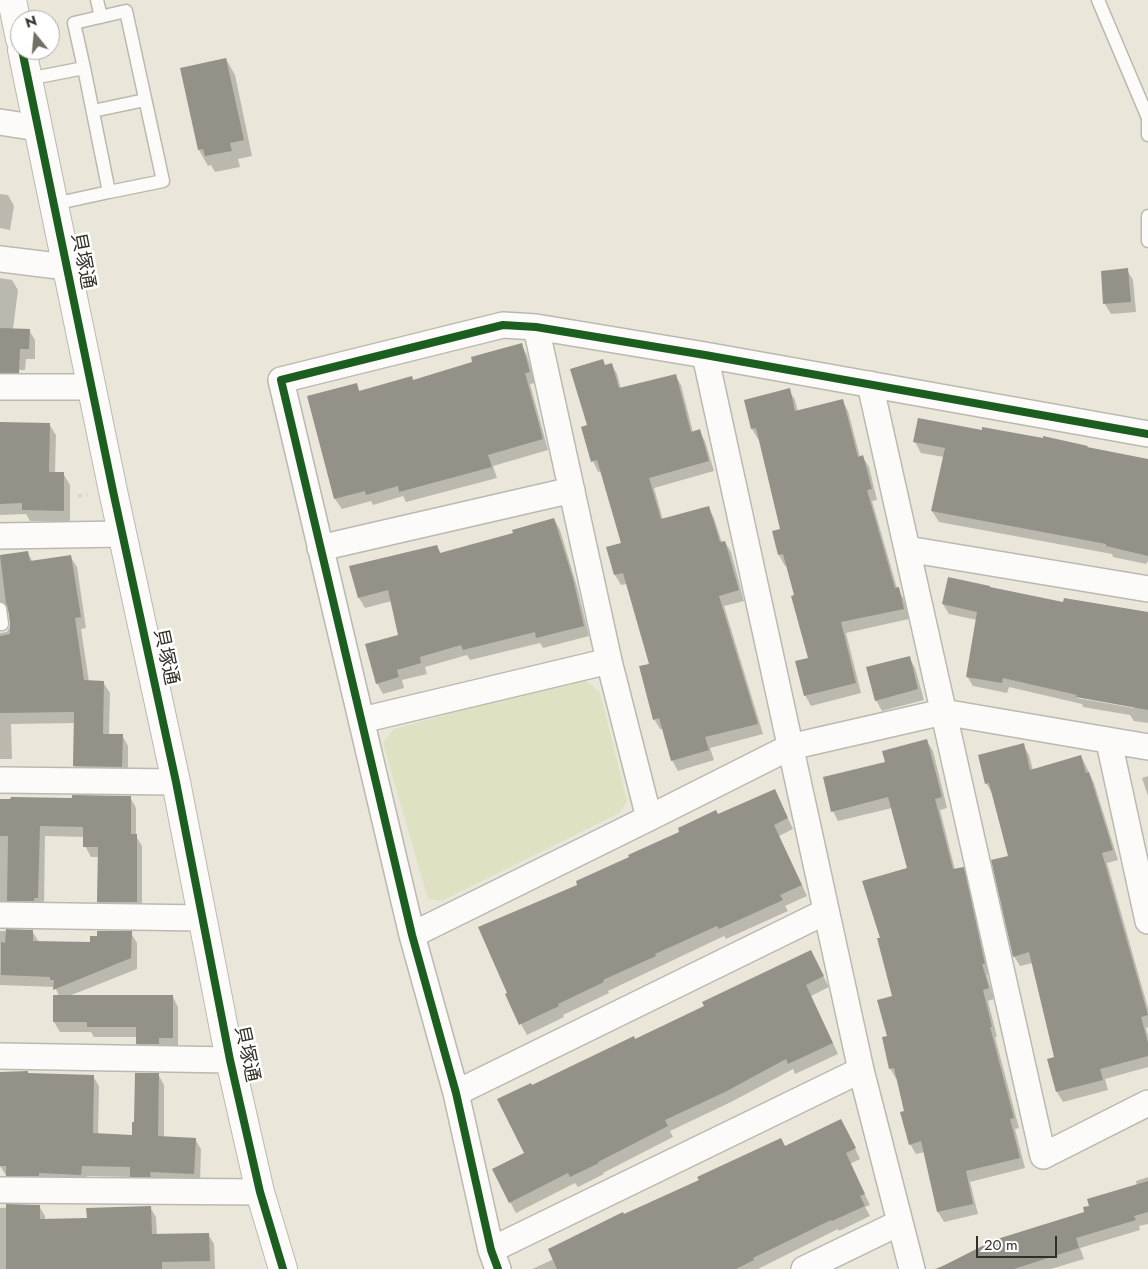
<!DOCTYPE html>
<html>
<head>
<meta charset="utf-8">
<style>
  body { margin:0 }
  #map { position:relative; width:1148px; height:1269px; overflow:hidden; background:#eae7da; font-family:Jost,sans-serif }
  canvas { display:block }
  .north { position:absolute; left:10px; top:10px; width:50px; height:50px; box-sizing:border-box; background:#fff; border:1px solid #adaca8; border-radius:50%; rotate:343deg; font-size:14px; font-weight:700; line-height:20px; text-align:center; color:#312f26 }
  .north::after { content:''; display:block; margin:auto; width:18px; height:22px; background:#726f65; clip-path:polygon(50% 0,100% 100%,50% 72%,0 100%) }
  .scale { position:absolute; left:976px; top:1236px; width:81px; height:22px; box-sizing:border-box; border:2px solid #312f26; border-top:0; padding-left:6px; font-size:15px; line-height:18px; white-space:nowrap; color:#312f26; -webkit-text-stroke:4px #fff; paint-order:stroke }
</style>
</head>
<body>
<div id="map">
<canvas width="1148" height="1269"></canvas>
<div class="north">N</div>
<div class="scale">20 m</div>
</div>
<script>
const context = document.querySelector('canvas').getContext('2d');
context.lineJoin = 'round';
function fillPath(path, color) {
  context.fillStyle = color;
  context.fill(path, 'evenodd');
}
function strokePath(path, color, width, dash) {
  context.strokeStyle = color;
  context.lineWidth = width;
  context.lineCap = dash ? 'butt' : 'round';
  context.setLineDash(dash || []);
  context.stroke(path);
}
function write(font, color, halo, rows, align = 'center') {
  context.font = font + ' Jost,"Noto Sans JP",sans-serif';
  context.lineWidth = 5;
  context.setLineDash([]);
  context.textBaseline = 'middle';
  context.strokeStyle = halo;
  context.fillStyle = color;
  for (const [text, x, y, turn = 0] of rows) {
    context.save();
    context.translate(x, y);
    context.rotate((+turn || 0) * Math.PI / 180);
    context.textAlign = isNaN(turn) ? turn : align;
    if (halo) context.strokeText(text, 0, 0);
    context.fillText(text, 0, 0);
    context.restore();
  }
}
fillPath(new Path2D(`
  M 581,677 L 600,692 L 627,801 L 619,813 L 442,901 L 428,899 L 383,743 L 394,729 Z`), '#dee2c3');
fillPath(new Path2D(`
  M 226,59 L 235,75 L 252,156 L 238,159 L 240,167 L 215,172 L 211,165 L 208,166 L 199,150 L 182,69 Z
  M 0,194 L 8,195 L 14,206 L 10,230 L 0,228 Z
  M 1127,270 L 1133,280 L 1136,312 L 1111,314 L 1105,304 Z
  M 0,278 L 12,280 L 18,290 L 13,329 L 29,330 L 35,340 L 35,359 L 26,359 L 25,370 L 0,369 Z
  M 521,345 L 527,355 L 535,383 L 530,384 L 548,450 L 493,466 L 497,478 L 406,502 L 403,496 L 373,505 L 371,501 L 342,509 L 335,499 L 309,397 L 356,385 L 360,392 L 412,378 L 414,381 L 474,363 Z
  M 611,364 L 617,374 L 621,389 L 675,375 L 681,385 L 693,432 L 699,431 L 705,441 L 714,471 L 654,488 L 663,520 L 708,507 L 714,518 L 722,543 L 725,542 L 731,552 L 744,601 L 724,606 L 763,734 L 710,748 L 714,760 L 678,771 L 672,760 L 663,729 L 660,729 L 654,719 L 651,665 L 627,584 L 621,585 L 615,575 L 622,544 L 601,471 L 598,472 L 593,461 L 588,426 L 605,366 Z
  M 789,390 L 795,400 L 798,412 L 842,400 L 848,411 L 860,457 L 863,457 L 869,467 L 877,500 L 872,501 L 897,588 L 904,599 L 909,619 L 846,633 L 861,693 L 811,706 L 805,695 L 809,659 L 796,596 L 788,565 L 785,566 L 779,555 L 773,532 L 782,530 L 760,439 L 758,439 L 752,429 L 745,401 Z
  M 0,423 L 49,424 L 56,435 L 55,473 L 63,473 L 70,485 L 70,522 L 30,521 L 26,514 L 0,515 Z
  M 915,442 L 1148,460 L 1148,561 L 1146,564 L 1113,557 L 1112,554 L 939,522 L 932,511 L 944,457 L 921,453 Z
  M 554,519 L 560,530 L 578,590 L 589,636 L 543,648 L 540,643 L 470,660 L 467,655 L 425,667 L 427,674 L 402,680 L 404,688 L 383,694 L 377,683 L 400,636 L 392,601 L 365,608 L 359,598 L 350,567 L 437,546 L 441,554 L 514,534 Z
  M 27,552 L 33,562 L 70,556 L 77,567 L 86,628 L 81,629 L 89,682 L 103,682 L 110,693 L 109,735 L 122,735 L 128,746 L 128,778 L 81,777 L 74,766 L 75,723 L 11,724 L 12,759 L 0,759 L 0,633 L 7,632 L 11,624 L 10,613 L 5,612 L 0,616 L 0,556 Z
  M 943,604 L 1064,604 L 1148,613 L 1148,723 L 1134,721 L 1130,715 L 1083,707 L 1082,704 L 1009,687 L 1007,693 L 973,686 L 967,676 L 977,620 L 949,614 ZM 1077,696 L 1134,706 L 1134,708 L 1077,698 Z
  M 909,657 L 915,668 L 924,700 L 882,711 L 876,700 Z
  M 927,741 L 933,751 L 947,808 L 940,810 L 955,870 L 963,869 L 969,879 L 990,974 L 987,975 L 994,999 L 988,1001 L 997,1037 L 995,1037 L 1019,1128 L 1015,1129 L 1025,1168 L 970,1182 L 978,1214 L 944,1222 L 938,1212 L 925,1152 L 916,1154 L 910,1144 L 898,1078 L 896,1079 L 890,1068 L 888,1037 L 893,997 L 881,938 L 908,868 L 892,808 L 838,821 L 833,811 L 886,763 Z
  M 1023,745 L 1029,755 L 1033,770 L 1081,756 L 1086,766 L 1094,783 L 1118,860 L 1107,863 L 1148,1008 L 1148,1027 L 1146,1028 L 1148,1035 L 1148,1067 L 1105,1079 L 1108,1090 L 1063,1102 L 1057,1092 L 1056,1058 L 1033,963 L 1020,966 L 1014,956 L 1009,857 L 992,793 L 986,783 Z
  M 1148,776 L 1148,796 L 1142,778 Z
  M 774,790 L 793,829 L 779,836 L 807,896 L 785,906 L 788,911 L 726,939 L 724,936 L 608,991 L 609,993 L 563,1015 L 564,1017 L 527,1035 L 521,1024 L 579,885 L 718,816 Z
  M 130,797 L 136,808 L 136,836 L 142,846 L 142,912 L 104,912 L 98,902 L 99,857 L 91,857 L 85,846 L 85,837 L 45,836 L 44,909 L 0,912 L 0,800 L 74,800 Z
  M 0,931 L 32,931 L 39,942 L 92,943 L 131,933 L 137,943 L 137,969 L 69,996 L 173,997 L 178,1007 L 178,1047 L 144,1054 L 138,1044 L 138,1037 L 94,1037 L 91,1032 L 60,1032 L 54,1022 L 59,996 L 55,987 L 0,985 Z
  M 816,962 L 829,987 L 811,996 L 838,1054 L 795,1074 L 793,1069 L 731,1102 L 670,1131 L 673,1137 L 603,1173 L 604,1174 L 578,1187 L 575,1183 L 516,1213 L 510,1202 L 525,1154 L 532,1087 Z
  M 0,1073 L 93,1076 L 99,1086 L 98,1135 L 133,1136 L 158,1074 L 164,1085 L 164,1137 L 195,1139 L 201,1149 L 200,1184 L 137,1187 L 132,1177 L 87,1176 L 87,1185 L 13,1186 L 0,1166 Z
  M 847,1131 L 860,1159 L 850,1164 L 870,1205 L 865,1207 L 870,1216 L 839,1231 L 838,1229 L 758,1269 L 532,1269 L 554,1259 L 624,1216 L 785,1147 Z
  M 1148,1177 L 1148,1224 L 1139,1226 L 1140,1230 L 1080,1248 L 1084,1259 L 1051,1269 L 934,1269 L 1085,1213 L 1137,1186 L 1136,1181 Z
  M 39,1206 L 45,1216 L 45,1220 L 88,1219 L 150,1207 L 156,1217 L 157,1235 L 208,1234 L 214,1244 L 215,1269 L 0,1269 L 0,1208 Z`), '#0003');
fillPath(new Path2D(`
  M 226,58 L 244,140 L 230,143 L 232,151 L 205,156 L 203,149 L 198,150 L 180,68 Z
  M 1128,268 L 1131,302 L 1103,304 L 1101,271 Z
  M 0,328 L 30,329 L 29,349 L 20,349 L 19,373 L 0,373 Z
  M 522,343 L 530,372 L 525,373 L 543,439 L 488,455 L 492,467 L 399,492 L 398,486 L 366,495 L 365,491 L 334,499 L 307,396 L 357,383 L 359,391 L 412,376 L 413,380 L 472,362 L 471,357 Z
  M 603,359 L 605,365 L 612,363 L 619,388 L 676,374 L 691,432 L 700,429 L 709,461 L 649,478 L 661,519 L 709,506 L 720,542 L 725,541 L 739,590 L 719,596 L 758,724 L 705,737 L 709,750 L 671,761 L 659,718 L 653,720 L 639,666 L 649,664 L 623,573 L 614,575 L 606,547 L 621,543 L 597,460 L 591,462 L 581,427 L 587,425 L 570,369 Z
  M 790,388 L 795,411 L 843,399 L 858,457 L 863,455 L 872,489 L 867,490 L 895,588 L 899,587 L 904,609 L 841,622 L 856,683 L 804,696 L 795,661 L 808,658 L 791,596 L 794,595 L 783,554 L 778,555 L 772,531 L 780,529 L 756,428 L 751,429 L 744,400 Z
  M 918,418 L 982,430 L 982,427 L 1043,438 L 1043,436 L 1088,446 L 1087,447 L 1148,459 L 1148,556 L 1106,546 L 1106,544 L 931,511 L 945,448 L 913,442 Z
  M 0,422 L 50,423 L 49,472 L 64,472 L 64,511 L 22,510 L 22,503 L 0,504 Z
  M 554,518 L 573,579 L 584,626 L 536,638 L 535,632 L 463,650 L 461,645 L 420,657 L 421,663 L 397,670 L 399,677 L 376,684 L 365,644 L 398,635 L 388,590 L 358,598 L 349,566 L 437,545 L 440,553 L 513,533 L 512,530 Z
  M 28,551 L 30,561 L 71,555 L 81,617 L 75,618 L 84,680 L 104,681 L 103,734 L 123,734 L 122,767 L 73,766 L 74,712 L 0,713 L 0,636 L 10,634 L 10,623 L 8,608 L 6,603 L 0,555 Z
  M 948,577 L 990,586 L 990,587 L 1063,602 L 1064,598 L 1148,612 L 1148,710 L 1076,697 L 1077,695 L 1003,678 L 1002,683 L 966,677 L 977,612 L 942,604 Z
  M 910,656 L 918,689 L 875,701 L 866,667 Z
  M 927,739 L 942,797 L 935,799 L 953,869 L 964,867 L 985,964 L 982,964 L 989,988 L 983,990 L 992,1027 L 990,1027 L 1014,1118 L 1010,1119 L 1020,1158 L 966,1171 L 973,1204 L 937,1212 L 921,1141 L 909,1145 L 900,1112 L 904,1111 L 894,1068 L 889,1069 L 882,1037 L 887,1036 L 877,1000 L 892,996 L 877,938 L 880,938 L 862,881 L 907,868 L 888,797 L 831,812 L 823,777 L 885,762 L 882,751 Z
  M 1024,743 L 1030,770 L 1081,755 L 1086,773 L 1089,772 L 1113,850 L 1102,853 L 1148,1015 L 1141,1017 L 1148,1043 L 1148,1056 L 1100,1069 L 1103,1080 L 1056,1092 L 1047,1059 L 1054,1057 L 1029,952 L 1013,957 L 991,860 L 1008,856 L 989,783 L 985,784 L 978,755 Z
  M 775,789 L 788,818 L 774,825 L 802,885 L 780,895 L 783,900 L 719,929 L 717,926 L 655,954 L 656,956 L 603,980 L 604,982 L 558,1004 L 559,1006 L 519,1025 L 505,994 L 507,993 L 478,927 L 577,885 L 576,881 L 629,857 L 628,855 L 679,832 L 678,828 L 716,810 L 718,814 Z
  M 72,795 L 131,796 L 131,834 L 137,834 L 137,902 L 97,902 L 98,847 L 83,847 L 83,827 L 40,826 L 38,898 L 34,898 L 34,901 L 7,901 L 8,836 L 0,836 L 0,799 L 10,799 L 11,797 L 72,798 Z
  M 6,929 L 33,930 L 33,941 L 90,942 L 90,936 L 97,936 L 97,931 L 132,931 L 131,958 L 53,990 L 54,980 L 50,980 L 50,977 L 1,975 L 1,942 L 5,943 Z
  M 811,950 L 824,976 L 806,985 L 833,1043 L 788,1064 L 786,1059 L 725,1092 L 665,1120 L 668,1126 L 598,1162 L 599,1163 L 570,1177 L 568,1173 L 509,1203 L 492,1169 L 524,1153 L 497,1099 L 531,1083 L 532,1085 L 634,1036 L 635,1039 L 704,1006 L 702,1002 Z
  M 53,995 L 173,995 L 173,1038 L 159,1038 L 159,1044 L 136,1044 L 136,1027 L 87,1027 L 87,1022 L 53,1022 Z
  M 28,1071 L 28,1073 L 94,1075 L 93,1133 L 132,1135 L 132,1122 L 134,1122 L 135,1073 L 159,1073 L 158,1136 L 196,1138 L 194,1174 L 150,1172 L 151,1177 L 130,1177 L 130,1167 L 82,1166 L 81,1175 L 39,1173 L 39,1176 L 6,1176 L 6,1166 L 0,1166 L 0,1072 Z
  M 841,1119 L 856,1148 L 846,1153 L 865,1194 L 860,1196 L 865,1206 L 832,1221 L 831,1220 L 753,1258 L 754,1260 L 736,1269 L 557,1269 L 548,1249 L 623,1212 L 624,1214 L 699,1180 L 697,1177 L 781,1138 L 785,1146 Z
  M 1148,1181 L 1148,1212 L 1134,1216 L 1136,1220 L 1076,1238 L 1079,1248 L 1014,1269 L 937,1269 L 994,1240 L 1084,1212 L 1083,1207 L 1089,1206 L 1087,1199 Z
  M 6,1204 L 40,1205 L 40,1219 L 87,1218 L 86,1208 L 151,1206 L 152,1234 L 209,1233 L 210,1261 L 162,1262 L 162,1269 L 6,1269 Z`), '#949188');
const service = new Path2D(`
  M 97,0 L 101,17
  M 1098,0 L 1148,118 L 1148,135
  M 84,68 L 74,23 L 126,11 L 163,181 L 109,192
  M 28,79 L 84,68 L 109,192 L 54,204
  M 93,111 L 145,100
  M 1148,216 L 1148,241
  M 0,609 L 2,624`);
const minor = new Path2D(`
  M 0,122 L 38,128
  M 0,259 L 66,267
  M 536,327 L 609,661 L 649,818
  M 705,355 L 861,1070 L 912,1269
  M 870,384 L 1043,1156 L 1148,1103
  M 0,387 L 91,387
  M 0,536 L 122,534
  M 320,548 L 572,490
  M 907,549 L 1148,589
  M 362,720 L 609,661
  M 1109,742 L 1148,921
  M 0,780 L 176,782
  M 0,915 L 203,918
  M 412,935 L 649,818 L 790,747 L 943,712 L 1148,747
  M 0,1056 L 230,1060
  M 456,1093 L 825,912
  M 0,1190 L 260,1192
  M 491,1250 L 861,1070
  M 498,1269 L 491,1250 L 456,1093 L 412,935 L 281,380 L 503,325 L 536,327 L 705,355 L 1148,434
  M 804,1269 L 899,1223`);
const tertiary = new Path2D(`
  M 12,0 L 20,39
  M 22,50 L 113,491 L 176,782 L 230,1060 L 260,1192 L 283,1269`);
strokePath(service, '#bbb9af', 15);
strokePath(minor, '#bbb9af', 28);
strokePath(tertiary, '#bbb9af', 30);
strokePath(new Path2D(`
  M 78,496 L 87,495`), '#d4d3cf', 3, [4, 4]);
strokePath(service, '#fcfbf9', 12);
strokePath(minor, '#fcfbf9', 25);
strokePath(tertiary, '#fcfbf9', 28);
strokePath(new Path2D(`
  M 22,50 L 113,491 L 176,782 L 230,1060 L 260,1192 L 283,1269
  M 498,1269 L 491,1250 L 456,1093 L 412,935 L 281,380 L 503,325 L 536,327 L 705,355 L 1148,434`), '#1b5e20', 8);
write('19px', '#312f26', '#fff', [
  ["貝塚通",82,261,79],
  ["貝塚通",165,657,78],
  ["貝塚通",246,1054,78]
]);
</script>
</body>
</html>
